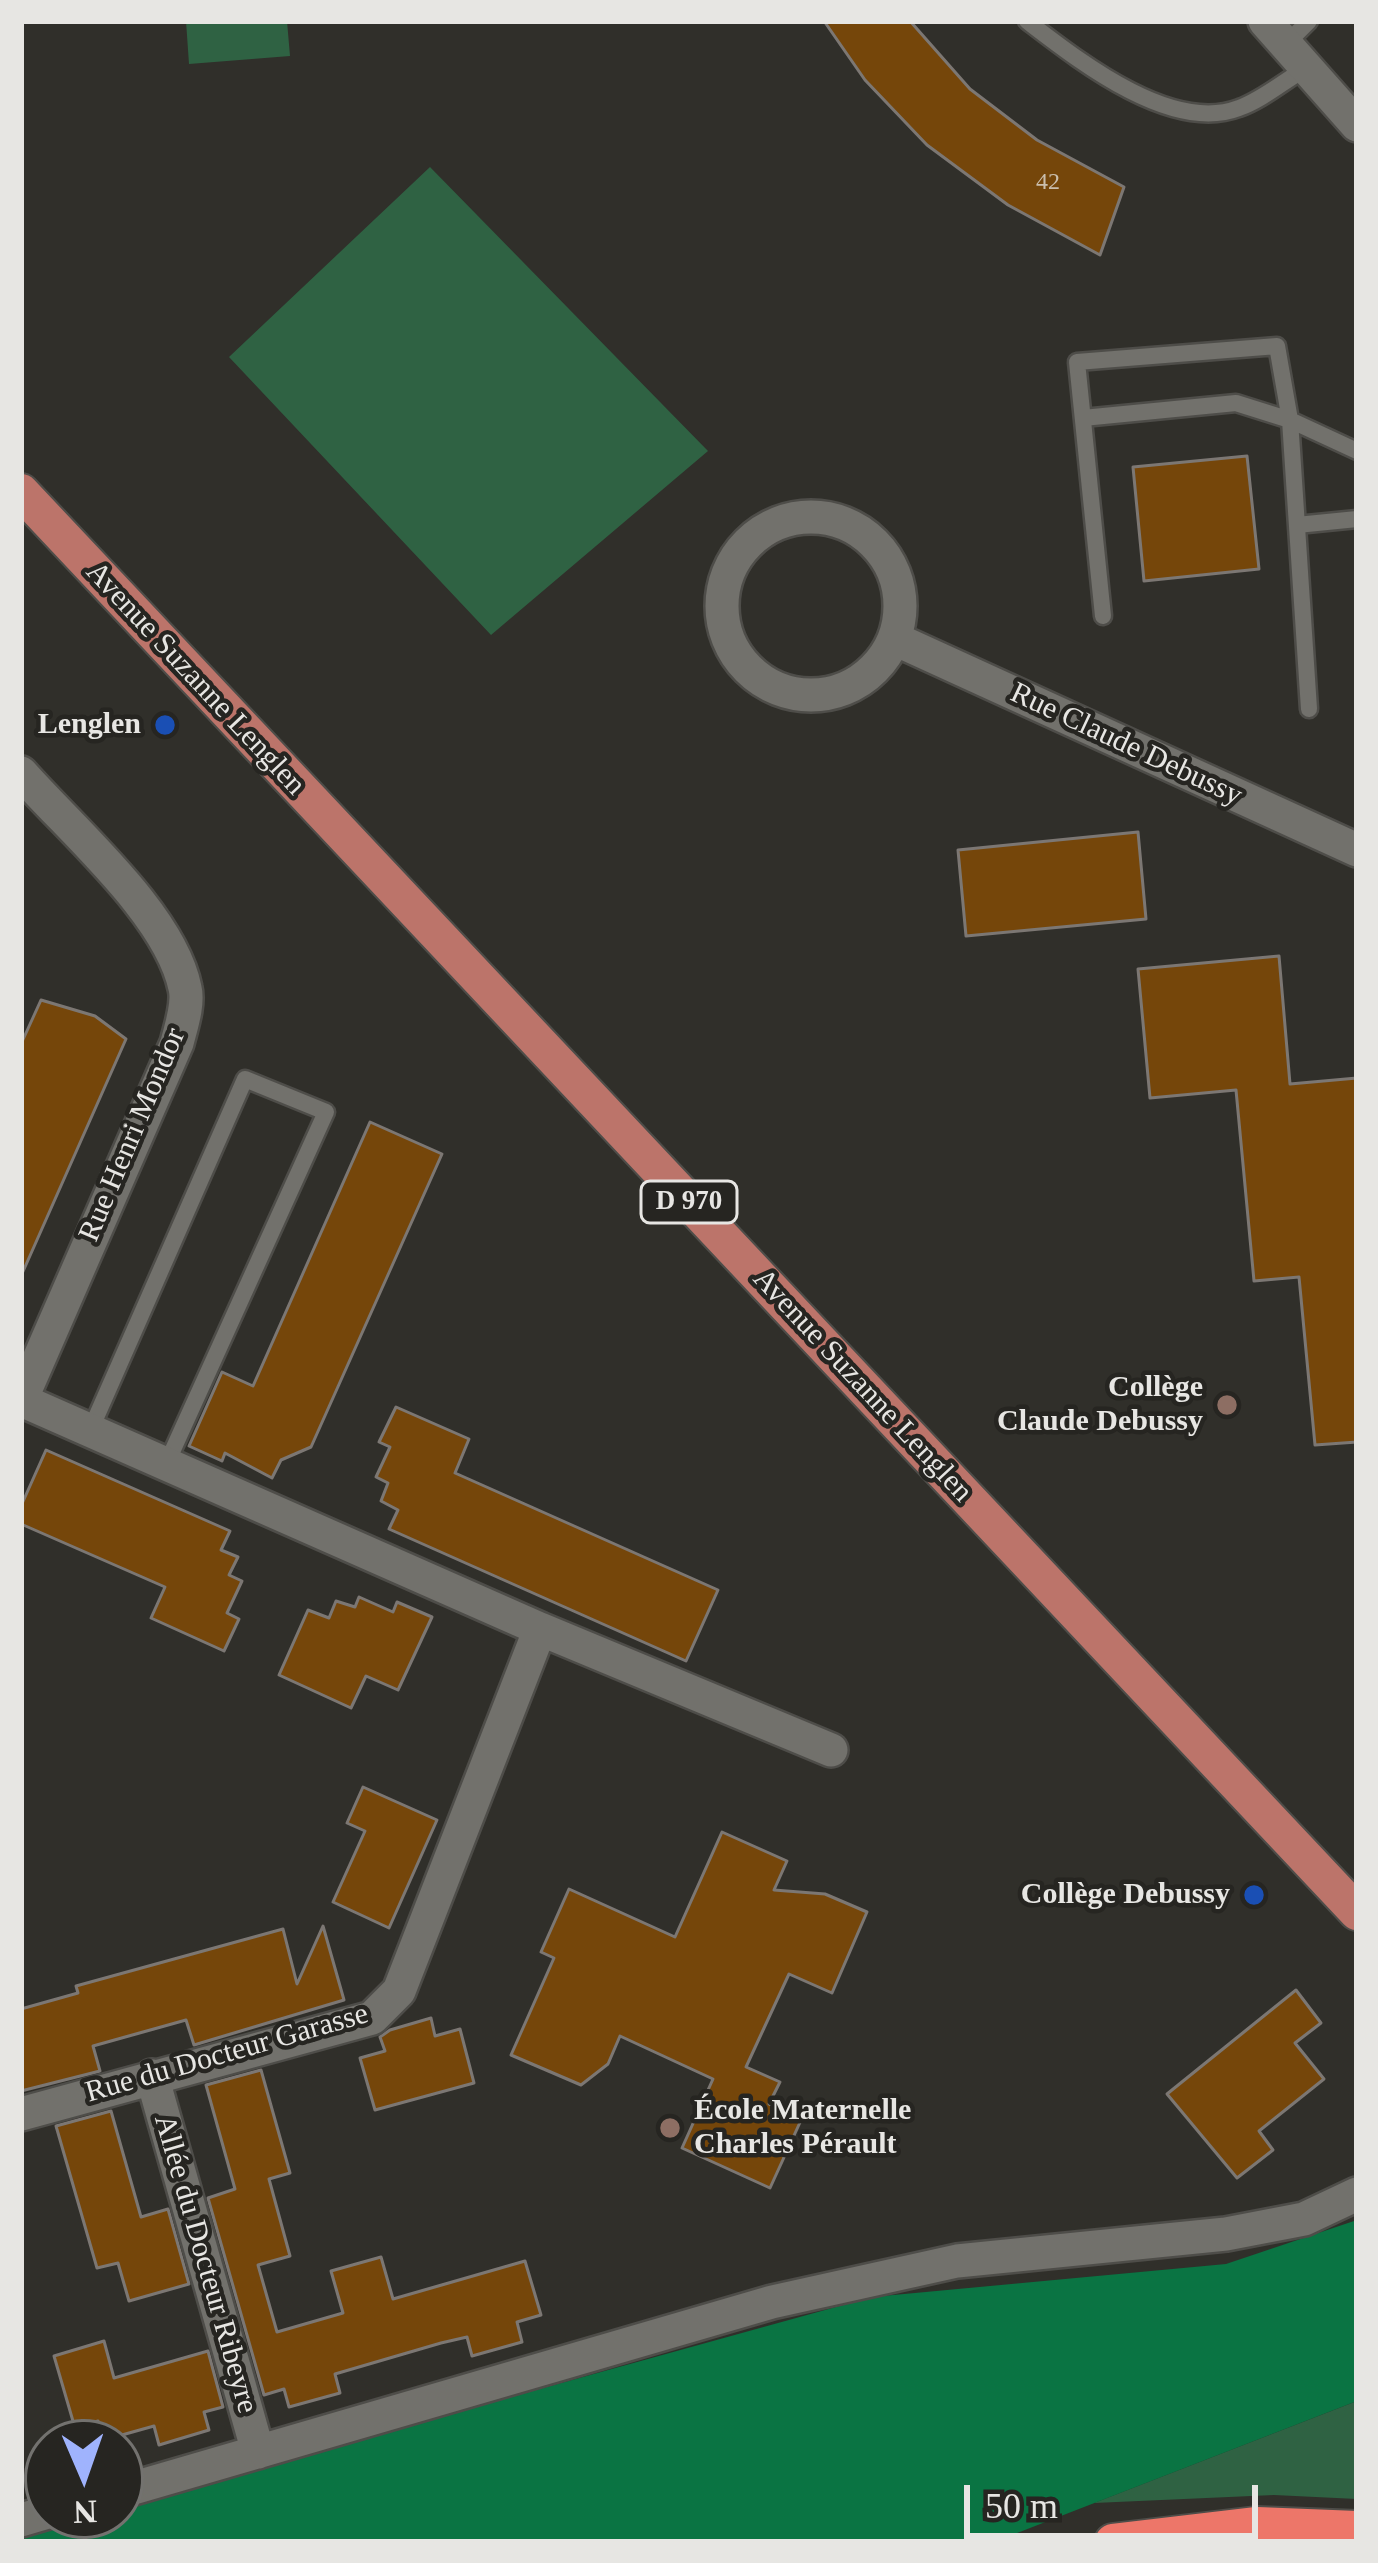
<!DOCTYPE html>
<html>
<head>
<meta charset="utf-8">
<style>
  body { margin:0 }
  #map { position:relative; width:1378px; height:2563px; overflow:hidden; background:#302f2a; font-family:Georgia,serif }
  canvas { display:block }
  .frame { position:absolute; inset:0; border:24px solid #e7e6e3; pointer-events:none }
  .north { position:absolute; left:24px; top:2419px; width:120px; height:120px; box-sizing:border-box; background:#262521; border:3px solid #73726f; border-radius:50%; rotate:178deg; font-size:33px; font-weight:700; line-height:48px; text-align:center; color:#e7e6e3 }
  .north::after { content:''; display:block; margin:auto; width:42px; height:54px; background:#9fb3fd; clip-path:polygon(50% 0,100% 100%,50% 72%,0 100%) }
  .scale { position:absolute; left:964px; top:2485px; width:294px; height:54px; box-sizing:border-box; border:6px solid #e7e6e3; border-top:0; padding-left:15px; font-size:36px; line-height:42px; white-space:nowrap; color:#e7e6e3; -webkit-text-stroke:9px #262521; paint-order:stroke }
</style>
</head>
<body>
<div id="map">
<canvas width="1378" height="2563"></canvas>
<div class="frame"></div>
<div class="north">N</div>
<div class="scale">50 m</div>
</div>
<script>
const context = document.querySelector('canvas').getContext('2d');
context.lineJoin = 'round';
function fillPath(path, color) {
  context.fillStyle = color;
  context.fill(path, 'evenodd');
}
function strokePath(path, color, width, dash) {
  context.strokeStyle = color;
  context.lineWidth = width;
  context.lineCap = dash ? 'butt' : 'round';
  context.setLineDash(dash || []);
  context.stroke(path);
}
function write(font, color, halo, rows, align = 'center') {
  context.font = font + ' Georgia,serif';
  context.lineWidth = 9;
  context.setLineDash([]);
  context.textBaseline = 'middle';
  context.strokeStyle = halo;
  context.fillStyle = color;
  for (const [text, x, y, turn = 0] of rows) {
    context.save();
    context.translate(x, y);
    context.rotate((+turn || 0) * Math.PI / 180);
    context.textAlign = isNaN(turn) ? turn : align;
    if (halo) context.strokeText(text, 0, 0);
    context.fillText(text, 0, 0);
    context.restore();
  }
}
fillPath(new Path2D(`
  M 186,21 L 287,21 L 290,56 L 189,64 Z
  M 430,167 L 708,451 L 491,635 L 229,357 Z
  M 1357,2401 L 1357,2499 L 1274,2495 L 1094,2503 Z`), '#2f6243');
fillPath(new Path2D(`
  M 1357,2220 L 1357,2401 L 994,2542 L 21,2542 L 21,2532 L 84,2515 L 120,2515 L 120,2505 L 872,2297 L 1226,2264 Z`), '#0a7443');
const building = new Path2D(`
  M 824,21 L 910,21 L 970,89 L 1037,140 L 1124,187 L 1100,255 L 1008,205 L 927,145 L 865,80 Z
  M 1247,456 L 1259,569 L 1144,581 L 1133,467 Z
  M 1138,832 L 1146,919 L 966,936 L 958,850 Z
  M 1279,956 L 1290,1084 L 1357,1078 L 1357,1442 L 1315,1445 L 1299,1277 L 1254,1281 L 1236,1090 L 1150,1098 L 1138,969 Z
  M 41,1000 L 95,1016 L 126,1039 L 21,1276 L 21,1044 Z
  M 370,1122 L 442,1154 L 311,1447 L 281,1460 L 272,1478 L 225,1453 L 222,1461 L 189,1446 L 222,1372 L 253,1386 Z
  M 396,1407 L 469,1439 L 455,1473 L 718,1590 L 686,1661 L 389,1529 L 398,1510 L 381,1501 L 388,1483 L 376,1477 L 390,1447 L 379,1442 Z
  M 46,1450 L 230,1531 L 221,1550 L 238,1557 L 229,1575 L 242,1581 L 227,1613 L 239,1619 L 224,1651 L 151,1618 L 165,1587 L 21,1524 L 21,1506 Z
  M 359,1597 L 393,1612 L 397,1602 L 432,1617 L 398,1690 L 366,1676 L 351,1708 L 279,1675 L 308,1610 L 329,1618 L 336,1601 L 355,1607 Z
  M 363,1787 L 437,1820 L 389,1928 L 333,1902 L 365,1831 L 347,1823 Z
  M 722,1832 L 787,1861 L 774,1890 L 825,1894 L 867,1912 L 832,1993 L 789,1974 L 746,2067 L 780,2082 L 769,2104 L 802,2118 L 770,2188 L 682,2148 L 713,2079 L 620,2036 L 608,2064 L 581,2085 L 511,2055 L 554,1958 L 541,1952 L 569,1889 L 675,1937 Z
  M 323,1926 L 344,2000 L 194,2045 L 186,2020 L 93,2046 L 100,2071 L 21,2091 L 21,2009 L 78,1993 L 76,1986 L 283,1929 L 297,1984 Z
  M 1296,1990 L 1321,2023 L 1295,2043 L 1324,2079 L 1259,2131 L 1273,2150 L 1237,2178 L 1167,2094 Z
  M 431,2018 L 435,2036 L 460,2029 L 474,2083 L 375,2110 L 360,2058 L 385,2051 L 380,2037 L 390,2030 Z
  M 261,2070 L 290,2173 L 269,2179 L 290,2256 L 258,2265 L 277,2332 L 343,2313 L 331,2271 L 381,2257 L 393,2299 L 525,2261 L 541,2315 L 517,2322 L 522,2342 L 472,2356 L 467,2337 L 441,2343 L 335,2374 L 340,2393 L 289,2407 L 284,2389 L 264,2395 L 208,2198 L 235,2189 L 206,2085 Z
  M 111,2111 L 141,2217 L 168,2209 L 189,2284 L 129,2301 L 118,2263 L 97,2268 L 56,2126 Z
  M 104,2341 L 114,2378 L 208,2351 L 223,2407 L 204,2412 L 209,2430 L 159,2445 L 154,2426 L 104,2440 L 98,2421 L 75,2428 L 54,2356 Z`);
fillPath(building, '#75460a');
strokePath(building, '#7c7773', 3);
const lane = new Path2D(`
  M 1027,21 C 1078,60 1171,134 1239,108 C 1262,100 1284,81 1305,69
  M 1285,45 L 1309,21
  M 1083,418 L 1236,403 L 1290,420 L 1309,709
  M 1297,525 L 1357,519
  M 1103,616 L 1077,362 L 1277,346 L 1290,420 L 1357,451
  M 90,1431 L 245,1079 L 326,1112 L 166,1465`);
const street = new Path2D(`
  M 1265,21 L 1357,125
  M722 606a89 89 0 1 1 178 0a89 89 0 1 1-178 0Z
  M 895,639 L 1357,850
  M 21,773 C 71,830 170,914 185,988 C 189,1004 181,1027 177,1043 L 21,1400
  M 540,1629 L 831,1750
  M 152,2076 L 258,2452
  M 21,2114 L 372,2018 L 399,1991 L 540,1629 L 21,1400
  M 120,2492 L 772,2302 L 957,2261 L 1226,2234 L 1304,2219 L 1357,2194
  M 21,2520 L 48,2512`);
const primary = new Path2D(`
  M 21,492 L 1357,1912`);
const highway = new Path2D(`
  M 1113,2542 L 1257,2525 L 1357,2529`);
strokePath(lane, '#4e4d49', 21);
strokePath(street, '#4e4d49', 38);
strokePath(primary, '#4e4d49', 40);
strokePath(highway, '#4e4d49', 40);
strokePath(lane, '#72716c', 16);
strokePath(street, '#72716c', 33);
strokePath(primary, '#bc746a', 36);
strokePath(highway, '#ed7669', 36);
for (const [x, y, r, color] of [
  [165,725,12,"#1a4fb4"],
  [1227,1405,12,"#8d6e63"],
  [1254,1895,12,"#1a4fb4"],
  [670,2128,12,"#8d6e63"]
]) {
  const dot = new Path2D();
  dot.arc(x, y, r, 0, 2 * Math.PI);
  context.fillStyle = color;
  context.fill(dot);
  strokePath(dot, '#262521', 4.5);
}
write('24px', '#cabead', null, [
  ["42",1048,183]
]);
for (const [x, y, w] of [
  [689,1202,96]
]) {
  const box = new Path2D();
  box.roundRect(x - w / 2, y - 21, w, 42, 9);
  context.fillStyle = '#262521';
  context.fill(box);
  strokePath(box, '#e7e6e3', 3);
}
write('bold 27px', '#e7e6e3', null, [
  ["D 970",689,1202]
]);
write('30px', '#e7e6e3', '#262521', [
  ["Avenue Suzanne Lenglen",195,679,47],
  ["Rue Claude Debussy",1126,745,25],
  ["Rue Henri Mondor",133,1135,-67],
  ["Avenue Suzanne Lenglen",862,1386,47],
  ["Rue du Docteur Garasse",227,2054,-16],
  ["Allée du Docteur Ribeyre",205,2264,74]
]);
write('bold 30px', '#e7e6e3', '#262521', [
  ["Lenglen",141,725],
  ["Collège",1203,1388],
  ["Claude Debussy",1203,1422],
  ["Collège Debussy",1230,1895],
  ["École Maternelle",694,2111,"left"],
  ["Charles Pérault",694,2145,"left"]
], 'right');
</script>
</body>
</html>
